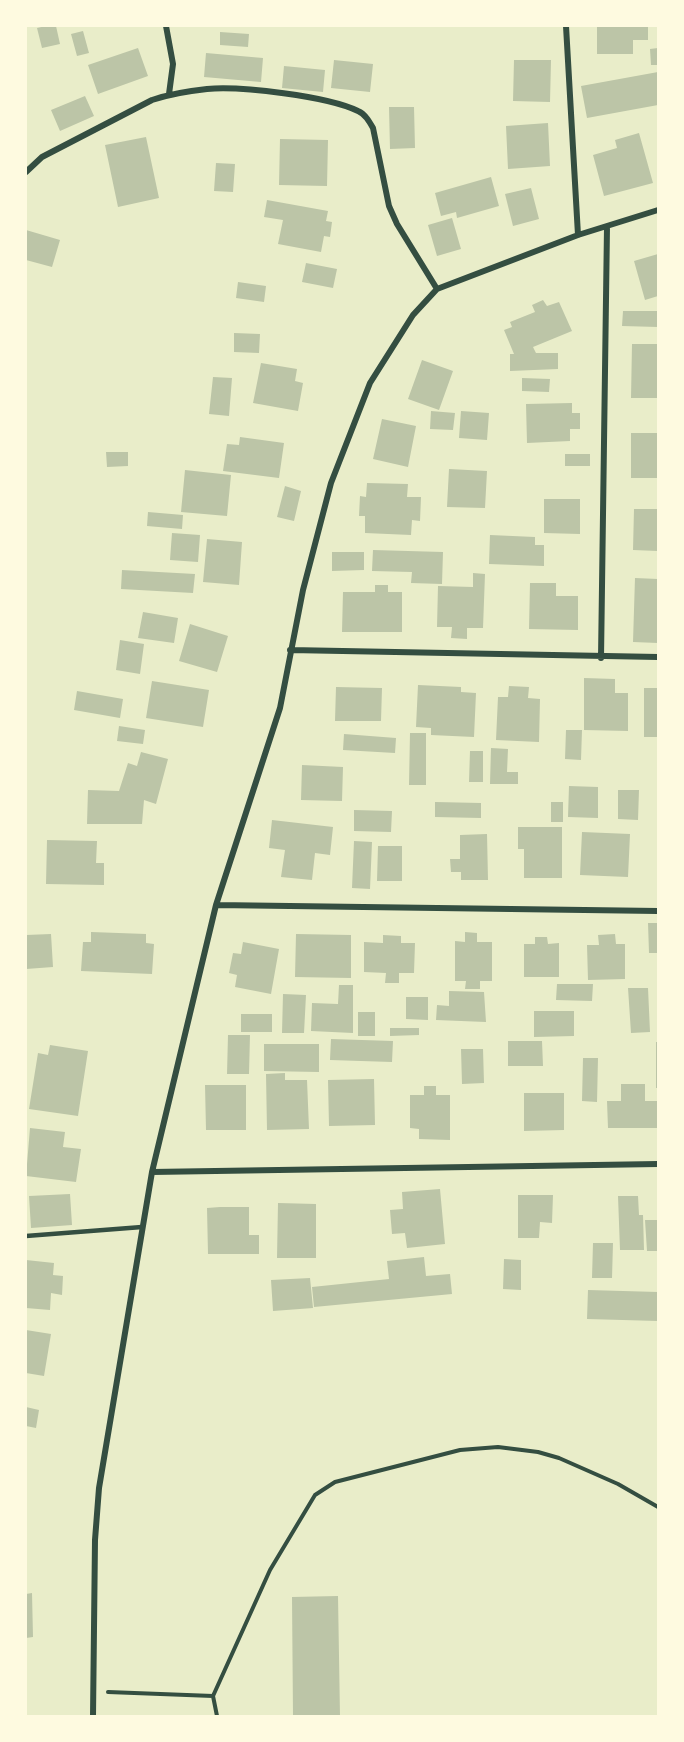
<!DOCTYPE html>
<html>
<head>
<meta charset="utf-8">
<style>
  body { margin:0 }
  #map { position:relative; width:684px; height:1742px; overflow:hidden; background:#e9edc9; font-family:Inter,sans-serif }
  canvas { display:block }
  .frame { position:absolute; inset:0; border:27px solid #fefae0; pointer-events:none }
</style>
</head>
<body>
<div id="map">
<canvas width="684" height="1742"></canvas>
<div class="frame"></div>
</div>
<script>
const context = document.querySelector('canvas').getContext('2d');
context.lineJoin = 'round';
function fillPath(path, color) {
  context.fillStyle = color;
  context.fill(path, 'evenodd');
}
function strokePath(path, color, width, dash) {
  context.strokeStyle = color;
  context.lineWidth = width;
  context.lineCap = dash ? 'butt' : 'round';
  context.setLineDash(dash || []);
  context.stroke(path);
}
fillPath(new Path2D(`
  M 46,26 L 56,26 L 60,44 L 42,48 L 37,28 Z
  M 597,26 L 648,26 L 648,40 L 633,40 L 633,54 L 597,54 Z
  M 83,31 L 89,53 L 77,56 L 71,34 Z
  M 220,32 L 249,34 L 248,47 L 220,45 Z
  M 138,48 L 148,76 L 98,94 L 88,65 Z
  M 658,48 L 658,65 L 651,65 L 650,49 Z
  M 206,53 L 263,58 L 261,82 L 204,77 Z
  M 334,60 L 373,64 L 370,92 L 331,88 Z
  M 514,60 L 551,60 L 550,102 L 513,101 Z
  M 284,66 L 325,70 L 323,92 L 282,88 Z
  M 658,72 L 658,105 L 587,118 L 581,86 Z
  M 85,96 L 94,116 L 60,131 L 51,110 Z
  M 389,107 L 414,107 L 415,148 L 390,149 Z
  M 548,123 L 550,166 L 508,169 L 506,126 Z
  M 639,133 L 653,183 L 604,196 L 593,155 L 617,148 L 615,140 Z
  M 146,137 L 159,198 L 118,207 L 105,145 Z
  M 280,139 L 328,140 L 327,186 L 279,185 Z
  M 216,163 L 235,164 L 233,192 L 214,191 Z
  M 491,177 L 499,206 L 457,218 L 456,212 L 441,216 L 435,193 Z
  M 531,188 L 539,219 L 513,226 L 505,194 Z
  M 267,200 L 328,211 L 326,221 L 332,222 L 330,237 L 324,236 L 321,252 L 278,244 L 283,220 L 264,217 Z
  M 452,218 L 461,249 L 437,256 L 428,225 Z
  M 26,230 L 60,240 L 52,267 L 26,260 Z
  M 658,254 L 658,296 L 645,300 L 634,261 Z
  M 306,263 L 337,269 L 333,288 L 302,282 Z
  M 238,282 L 266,286 L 264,302 L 236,298 Z
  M 543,300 L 547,306 L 559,302 L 572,331 L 533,347 L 536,353 L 558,353 L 558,369 L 510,371 L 510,354 L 514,354 L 504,330 L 512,327 L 510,322 L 535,312 L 532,305 Z
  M 623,311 L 658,311 L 658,327 L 622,326 Z
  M 234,333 L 260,334 L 259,353 L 234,352 Z
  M 632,344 L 658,344 L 658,398 L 631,398 Z
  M 422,360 L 453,371 L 439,410 L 408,399 Z
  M 261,363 L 297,369 L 295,381 L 303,383 L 298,411 L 253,403 Z
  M 213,377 L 232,378 L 229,416 L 209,414 Z
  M 522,378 L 550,379 L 549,392 L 522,391 Z
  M 572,403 L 572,413 L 580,413 L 580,429 L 570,429 L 570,441 L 527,443 L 526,404 Z
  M 431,411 L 455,413 L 453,430 L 430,429 Z
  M 461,411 L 489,413 L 487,440 L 459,438 Z
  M 382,419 L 416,426 L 408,467 L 373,459 Z
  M 631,433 L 658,433 L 658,478 L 631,478 Z
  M 240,437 L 284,443 L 279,478 L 223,471 L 227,444 L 239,445 Z
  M 106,452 L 128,452 L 128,466 L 107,467 Z
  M 565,454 L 590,454 L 590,466 L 565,466 Z
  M 449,469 L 487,471 L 485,508 L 447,507 Z
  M 185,470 L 231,475 L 227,516 L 181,512 Z
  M 367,483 L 408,484 L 407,497 L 421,497 L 420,521 L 412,520 L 411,535 L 365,533 L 365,516 L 359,516 L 360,496 L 366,497 Z
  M 285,486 L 301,491 L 294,521 L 277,517 Z
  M 544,499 L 580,499 L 580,534 L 544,533 Z
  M 634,509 L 658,509 L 658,551 L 633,550 Z
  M 148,512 L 183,515 L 182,529 L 147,526 Z
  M 172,533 L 200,535 L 198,562 L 170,560 Z
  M 490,535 L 535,537 L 535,545 L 544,545 L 544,566 L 489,564 Z
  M 207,539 L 242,542 L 239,585 L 203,582 Z
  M 373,550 L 443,552 L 442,584 L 411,583 L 412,572 L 372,571 Z
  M 332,552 L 364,552 L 364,570 L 332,571 Z
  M 122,570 L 195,574 L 193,593 L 121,589 Z
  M 473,573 L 485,574 L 483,628 L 467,628 L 467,639 L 451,638 L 452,627 L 437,627 L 438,586 L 473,587 Z
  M 635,578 L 658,579 L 658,643 L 633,642 Z
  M 530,583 L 556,583 L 556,596 L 578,596 L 578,630 L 529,629 Z
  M 375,585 L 388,585 L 388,592 L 402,592 L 402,632 L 342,632 L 343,592 L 375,592 Z
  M 143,612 L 178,618 L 174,643 L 138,638 Z
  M 190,624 L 228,636 L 217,672 L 179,661 Z
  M 120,640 L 144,644 L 140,674 L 116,670 Z
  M 584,678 L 615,679 L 615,693 L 628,693 L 628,731 L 584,730 Z
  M 152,681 L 209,690 L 203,727 L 146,718 Z
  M 418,685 L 461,687 L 461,692 L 476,693 L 474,737 L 431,735 L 431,728 L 416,727 Z
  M 509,686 L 529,687 L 528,698 L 540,699 L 539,742 L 496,740 L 498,697 L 508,697 Z
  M 336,687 L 382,688 L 381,721 L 335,721 Z
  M 644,688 L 658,688 L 658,737 L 644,737 Z
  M 77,691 L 123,699 L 120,718 L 74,710 Z
  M 119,726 L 145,730 L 143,744 L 117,741 Z
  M 566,730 L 582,730 L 581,760 L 565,759 Z
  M 410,733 L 426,733 L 426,785 L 409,785 Z
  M 344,734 L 396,738 L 395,753 L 343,750 Z
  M 491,748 L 508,749 L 507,772 L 518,772 L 518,784 L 490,784 Z
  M 470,751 L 483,751 L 483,782 L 469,782 Z
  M 141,752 L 168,759 L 156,804 L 144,800 L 142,824 L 87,824 L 88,790 L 119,791 L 128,763 L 137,766 Z
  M 302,765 L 343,767 L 342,801 L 301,800 Z
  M 569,786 L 598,787 L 598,818 L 568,817 Z
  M 618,790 L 639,790 L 638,820 L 618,819 Z
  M 435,802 L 481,803 L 481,818 L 435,817 Z
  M 551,802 L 563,802 L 563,822 L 551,822 Z
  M 354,810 L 392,811 L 391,832 L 354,831 Z
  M 272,820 L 333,827 L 330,855 L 315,853 L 312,880 L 281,877 L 285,850 L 269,848 Z
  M 518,827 L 562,827 L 562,878 L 524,878 L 524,849 L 518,849 Z
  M 582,832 L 630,834 L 628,877 L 580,875 Z
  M 487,834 L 488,880 L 461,880 L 461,872 L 451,872 L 450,859 L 460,859 L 460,835 Z
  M 47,840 L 97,841 L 96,863 L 104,863 L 104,885 L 46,884 Z
  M 354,841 L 372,842 L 370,889 L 352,888 Z
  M 378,846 L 402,846 L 402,881 L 377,881 Z
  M 648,923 L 658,923 L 658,953 L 649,953 Z
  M 91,932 L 146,934 L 146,943 L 154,944 L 152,974 L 81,971 L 83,942 L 91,942 Z
  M 465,932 L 477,933 L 477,942 L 492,942 L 492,981 L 480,981 L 480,989 L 465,989 L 466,981 L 455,981 L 455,941 L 465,942 Z
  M 51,934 L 53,967 L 26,969 L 26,935 Z
  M 296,934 L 351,935 L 351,978 L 295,977 Z
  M 615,934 L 616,944 L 625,944 L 625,979 L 588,980 L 587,945 L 599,945 L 598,935 Z
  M 383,935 L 401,936 L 401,943 L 415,943 L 414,973 L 399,973 L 399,983 L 385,983 L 386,973 L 364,972 L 364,942 L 383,943 Z
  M 535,937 L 547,937 L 548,944 L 559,943 L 559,977 L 524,977 L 524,944 L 535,944 Z
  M 243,942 L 279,949 L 271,994 L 235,987 L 237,975 L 229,973 L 233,953 L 241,954 Z
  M 557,984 L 593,984 L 592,1001 L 556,1000 Z
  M 339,985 L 353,985 L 353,1033 L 311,1031 L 312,1003 L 338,1004 Z
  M 628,988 L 648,988 L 650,1032 L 631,1033 Z
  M 449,991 L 484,992 L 486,1022 L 436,1020 L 437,1005 L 449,1006 Z
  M 283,994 L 306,995 L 304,1033 L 282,1033 Z
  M 406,997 L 428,997 L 428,1020 L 406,1019 Z
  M 534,1011 L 574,1011 L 574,1036 L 534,1037 Z
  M 358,1012 L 375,1012 L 375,1036 L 358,1036 Z
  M 241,1014 L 272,1014 L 272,1032 L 241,1032 Z
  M 390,1028 L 419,1028 L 419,1035 L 390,1036 Z
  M 228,1035 L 250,1035 L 249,1074 L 227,1074 Z
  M 331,1039 L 393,1041 L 392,1062 L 330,1060 Z
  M 508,1041 L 542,1041 L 543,1066 L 508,1066 Z
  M 656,1042 L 658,1042 L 658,1088 L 656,1088 Z
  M 264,1044 L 319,1044 L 319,1072 L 264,1071 Z
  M 50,1045 L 88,1051 L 78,1116 L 29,1109 L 38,1053 L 48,1055 Z
  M 461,1049 L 483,1049 L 484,1083 L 462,1084 Z
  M 583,1058 L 598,1058 L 597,1102 L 582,1101 Z
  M 285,1073 L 285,1080 L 307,1080 L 309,1129 L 267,1130 L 266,1074 Z
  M 374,1079 L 375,1125 L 329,1126 L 328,1080 Z
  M 621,1084 L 645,1084 L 645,1101 L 657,1101 L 657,1128 L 608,1128 L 607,1101 L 621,1101 Z
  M 205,1085 L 246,1085 L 246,1130 L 206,1130 Z
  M 424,1086 L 436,1086 L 436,1095 L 450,1095 L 450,1140 L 419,1139 L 419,1129 L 410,1128 L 410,1095 L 424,1095 Z
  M 524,1093 L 564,1093 L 564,1130 L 524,1131 Z
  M 30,1128 L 65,1132 L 63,1147 L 81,1149 L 76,1182 L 26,1176 Z
  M 440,1189 L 445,1244 L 407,1248 L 405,1233 L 392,1234 L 390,1210 L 403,1209 L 402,1192 Z
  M 70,1194 L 72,1225 L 31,1228 L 29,1196 Z
  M 518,1195 L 553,1195 L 552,1223 L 540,1222 L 539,1238 L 518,1238 Z
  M 618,1196 L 638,1196 L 639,1215 L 643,1215 L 644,1250 L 620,1250 Z
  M 278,1203 L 316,1204 L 316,1258 L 277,1258 Z
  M 220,1207 L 249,1207 L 249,1235 L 259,1235 L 259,1254 L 208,1254 L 207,1208 Z
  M 645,1220 L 658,1220 L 658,1251 L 647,1251 Z
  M 593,1243 L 613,1243 L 612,1278 L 592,1278 Z
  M 424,1257 L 426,1276 L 450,1274 L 452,1294 L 314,1307 L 312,1287 L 389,1279 L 387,1261 Z
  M 504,1259 L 521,1260 L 521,1290 L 503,1289 Z
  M 26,1260 L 54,1263 L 53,1275 L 63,1276 L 62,1295 L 51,1293 L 50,1310 L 26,1308 Z
  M 310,1278 L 313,1308 L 273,1311 L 271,1280 Z
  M 588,1290 L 658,1292 L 658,1321 L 587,1319 Z
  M 26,1330 L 51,1334 L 44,1376 L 26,1373 Z
  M 26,1407 L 39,1410 L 36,1428 L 26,1426 Z
  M 32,1593 L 33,1637 L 26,1638 L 26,1594 Z
  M 338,1596 L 340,1716 L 293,1716 L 292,1597 Z`), '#bcc5a7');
strokePath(new Path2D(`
  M 108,1692 L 213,1696 L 217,1716
  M 213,1696 L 270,1570 L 315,1495 L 335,1482 L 460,1450 L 498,1447 L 538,1452 L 559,1458 L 618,1484 L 658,1507`), '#344e41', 4);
strokePath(new Path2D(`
  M 26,1236 L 142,1227`), '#344e41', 4.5);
strokePath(new Path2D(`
  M 166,26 L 173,64 L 169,94
  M 566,26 L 578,235
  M 26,172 L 42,157 L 152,100 C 170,94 188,91 207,89 C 241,86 327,96 358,111 C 365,114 369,121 373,128 L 389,206 L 397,224 L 437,289
  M 290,650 L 658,657
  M 601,658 L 607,227
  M 216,905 L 658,911
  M 152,1172 L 658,1164
  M 93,1716 L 95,1540 L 99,1488 L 152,1172 L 216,905 L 280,708 L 303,590 L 331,483 L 370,383 L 413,315 L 437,289 L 578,235 L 658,210`), '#344e41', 6);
</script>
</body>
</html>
